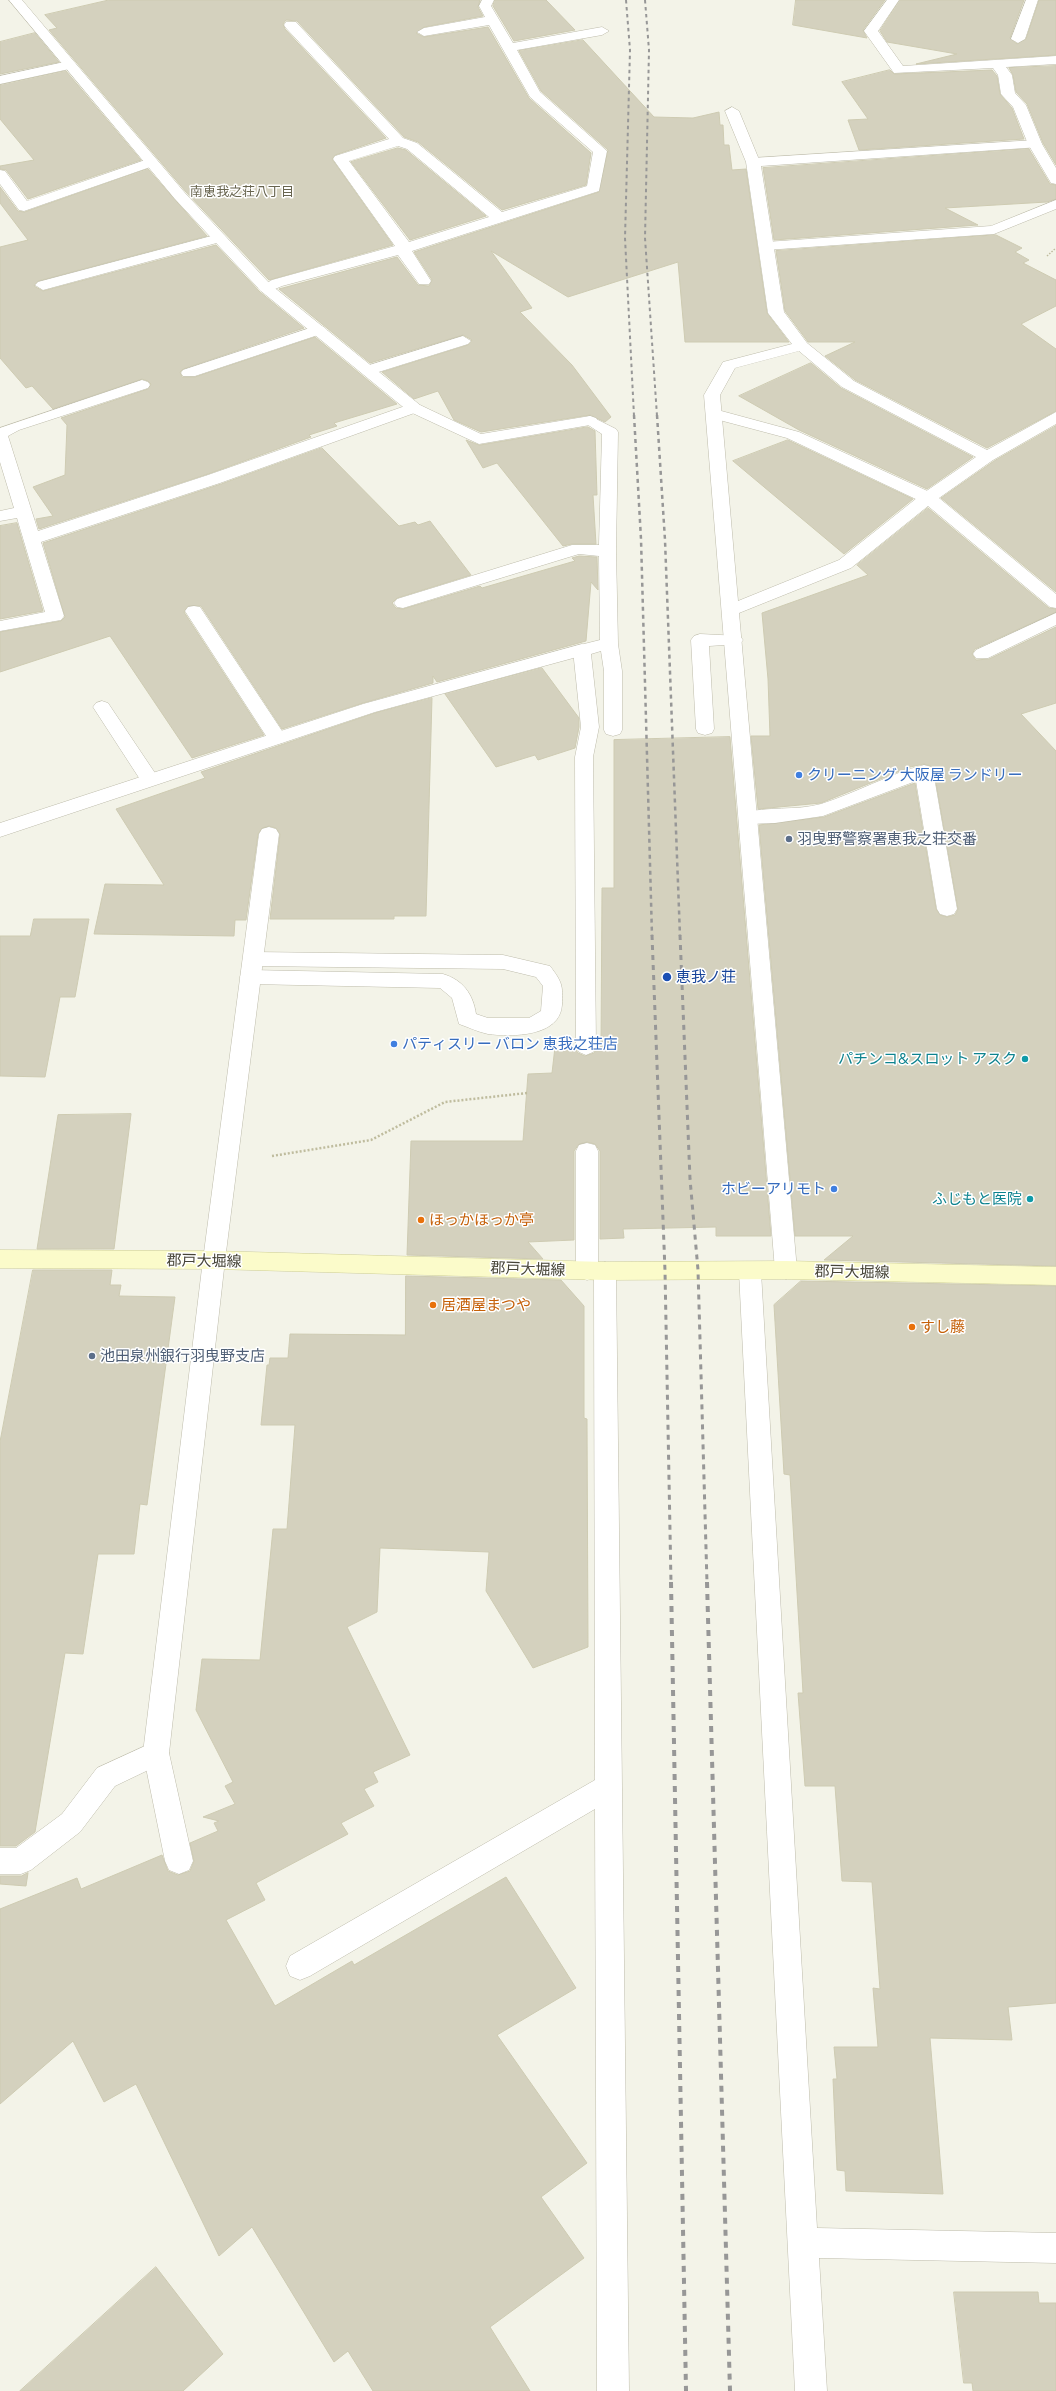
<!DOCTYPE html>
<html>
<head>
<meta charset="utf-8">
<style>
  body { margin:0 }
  canvas { display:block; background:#f3f3e8 }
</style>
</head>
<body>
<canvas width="1056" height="2391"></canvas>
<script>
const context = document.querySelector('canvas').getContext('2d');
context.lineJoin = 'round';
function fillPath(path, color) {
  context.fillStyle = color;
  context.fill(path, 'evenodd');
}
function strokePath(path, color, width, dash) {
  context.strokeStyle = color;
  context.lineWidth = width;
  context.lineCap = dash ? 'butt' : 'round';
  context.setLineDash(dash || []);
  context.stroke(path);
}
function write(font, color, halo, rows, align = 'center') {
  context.font = font + ' Commissioner,"Noto Sans JP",sans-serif';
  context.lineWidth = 3;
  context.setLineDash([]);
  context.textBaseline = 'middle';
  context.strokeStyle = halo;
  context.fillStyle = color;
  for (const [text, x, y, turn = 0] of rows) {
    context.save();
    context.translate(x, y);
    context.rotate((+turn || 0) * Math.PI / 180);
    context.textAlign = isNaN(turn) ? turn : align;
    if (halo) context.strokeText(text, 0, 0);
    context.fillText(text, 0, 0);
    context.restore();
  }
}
const building = new Path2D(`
  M 109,0 L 480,0 L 478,7 L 483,16 L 424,27 L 416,33 L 424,37 L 488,27 L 529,98 L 591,153 L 586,185 L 502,210 L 418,142 L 404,137 L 297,21 L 286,20 L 283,24 L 285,29 L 386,138 L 335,155 L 332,159 L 393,245 L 269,280 L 186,192 L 49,30 L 57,28 L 45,15 Z
  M 495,0 L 546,0 L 575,30 L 514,41 L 493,6 Z
  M 796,0 L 885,0 L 863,30 L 867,38 L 793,25 Z
  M 900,0 L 1024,0 L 1010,38 L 1017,44 L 1026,39 L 1039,0 L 1056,0 L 1056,55 L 916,64 L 957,54 L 887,42 L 880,31 Z
  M 35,33 L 59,62 L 0,74 L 0,42 Z
  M 583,40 L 654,117 L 693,118 L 719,112 L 720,125 L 723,125 L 724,145 L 729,145 L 732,170 L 746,169 L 767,313 L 789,342 L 685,342 L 678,262 L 568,297 L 491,251 L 532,308 L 520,312 L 572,365 L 611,417 L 605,422 L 590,415 L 481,432 L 454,420 L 438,391 L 414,399 L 382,372 L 468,345 L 472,340 L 463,335 L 370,363 L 279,289 L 397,257 L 418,285 L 429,286 L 432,280 L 414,252 L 599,192 L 608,150 L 541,91 L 519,51 Z
  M 1056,66 L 1056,165 L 1043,143 L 1027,104 L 1016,92 L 1013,75 L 1009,68 Z
  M 890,70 L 894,74 L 992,70 L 997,76 L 1000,94 L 1012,108 L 1024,139 L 859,150 L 848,120 L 868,119 L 842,82 Z
  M 66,71 L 141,160 L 28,199 L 6,170 L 0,169 L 0,166 L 34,160 L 0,119 L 0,85 Z
  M 398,148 L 406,150 L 486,216 L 410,240 L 351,162 Z
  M 1029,149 L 1050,184 L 1056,185 L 1056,199 L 1047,202 L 945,208 L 978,225 L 774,240 L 763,168 Z
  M 148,169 L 207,236 L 38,281 L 34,286 L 43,291 L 216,245 L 260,292 L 304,328 L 183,369 L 180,372 L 182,377 L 195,377 L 315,337 L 397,404 L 334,423 L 337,426 L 309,435 L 311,437 L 208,474 L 39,529 L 36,519 L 53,516 L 33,487 L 65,475 L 67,425 L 61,418 L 148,389 L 151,384 L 148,381 L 142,379 L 53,409 L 32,386 L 26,388 L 0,358 L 0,247 L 28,240 L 0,203 L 0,187 L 18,211 L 24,212 Z
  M 996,235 L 1022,248 L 1015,252 L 1029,260 L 1023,263 L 1056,280 L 1056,306 L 1021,324 L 1056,349 L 1056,411 L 987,448 L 855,380 L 825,356 L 855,342 L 808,342 L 785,311 L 776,251 Z
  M 811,363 L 841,388 L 973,457 L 927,489 L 799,430 L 739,396 Z
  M 1056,426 L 1056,592 L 941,498 L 994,461 Z
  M 588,427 L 595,431 L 597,495 L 593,495 L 596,544 L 572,544 L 563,546 L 497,463 L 483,468 L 466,440 L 479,445 Z
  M 788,440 L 913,499 L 844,554 L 733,461 Z
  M 322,448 L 399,526 L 415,522 L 418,525 L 430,521 L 471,575 L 397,598 L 392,603 L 396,608 L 403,609 L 480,586 L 482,588 L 575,561 L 572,558 L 579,556 L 597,557 L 598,590 L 591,582 L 586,641 L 437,682 L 433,676 L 433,683 L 363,703 L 282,729 L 201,606 L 188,606 L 184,612 L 264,735 L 192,758 L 110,636 L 0,672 L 0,632 L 61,621 L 65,617 L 43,543 L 221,484 Z
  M 928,508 L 1049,608 L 1056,609 L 1056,612 L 975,649 L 972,654 L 976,660 L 989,659 L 1056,627 L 1056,703 L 1021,714 L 1056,751 L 1056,1266 L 824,1260 L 853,1236 L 795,1236 L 759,825 L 824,817 L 915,783 L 936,909 L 940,915 L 947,917 L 955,915 L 958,909 L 934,771 L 931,766 L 924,764 L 910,767 L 821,803 L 758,809 L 751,736 L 770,736 L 768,679 L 762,613 L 868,575 L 857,565 Z
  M 17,523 L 43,611 L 0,619 L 0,526 Z
  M 542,668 L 579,718 L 579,727 L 575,748 L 538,760 L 535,755 L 496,767 L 445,694 Z
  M 432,698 L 426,916 L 394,916 L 394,919 L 270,919 L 280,834 L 276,828 L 269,826 L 262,828 L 258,834 L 246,920 L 235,920 L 234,936 L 94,934 L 105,884 L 164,885 L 116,809 L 205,778 L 201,772 L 375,713 Z
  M 730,737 L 771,1236 L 716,1236 L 716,1227 L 623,1229 L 624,1238 L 600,1239 L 600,1151 L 595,1144 L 587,1142 L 579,1144 L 574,1151 L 574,1240 L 528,1242 L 543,1259 L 407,1255 L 411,1141 L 523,1141 L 528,1074 L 552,1073 L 555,1047 L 574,1047 L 578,1053 L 585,1056 L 594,1053 L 597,1047 L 601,1047 L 602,888 L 614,888 L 614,740 Z
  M 34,919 L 89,919 L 75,997 L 60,997 L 45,1077 L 0,1076 L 0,936 L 30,936 Z
  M 131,1114 L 114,1249 L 37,1249 L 58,1115 Z
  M 33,1270 L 112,1270 L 110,1285 L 121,1285 L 119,1296 L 175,1297 L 147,1505 L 140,1504 L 134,1554 L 98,1554 L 83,1654 L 65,1653 L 35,1832 L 16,1846 L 0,1846 L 0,1442 Z
  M 406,1276 L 561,1280 L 584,1306 L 584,1418 L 587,1419 L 588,1647 L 533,1668 L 486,1591 L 489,1552 L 380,1548 L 377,1612 L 347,1627 L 410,1755 L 373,1772 L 378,1782 L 364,1789 L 374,1806 L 341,1823 L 348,1834 L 256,1883 L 265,1900 L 226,1920 L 275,2006 L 352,1961 L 354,1965 L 506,1877 L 576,1988 L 497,2035 L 587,2163 L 541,2197 L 584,2258 L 490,2327 L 530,2391 L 373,2391 L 348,2351 L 334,2362 L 252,2227 L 219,2256 L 136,2084 L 104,2102 L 73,2041 L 0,2104 L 0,1909 L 77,1878 L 81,1889 L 162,1855 L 168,1871 L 178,1875 L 190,1871 L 194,1861 L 190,1843 L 218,1831 L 214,1823 L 219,1821 L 203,1817 L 235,1804 L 225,1786 L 233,1782 L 196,1710 L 202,1659 L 260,1660 L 273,1529 L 287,1529 L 295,1425 L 261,1425 L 267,1365 L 269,1365 L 270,1358 L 288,1358 L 290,1334 L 405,1335 Z
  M 801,1281 L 1056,1286 L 1056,2003 L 1008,2007 L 1012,2040 L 930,2038 L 943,2194 L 846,2191 L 845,2171 L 837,2170 L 833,2079 L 837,2079 L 834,2047 L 878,2047 L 873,1988 L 880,1989 L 872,1882 L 842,1881 L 835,1786 L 805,1786 L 798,1693 L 803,1693 L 790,1475 L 784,1474 L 774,1305 Z
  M 28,1873 L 26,1886 L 0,1884 L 0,1876 L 21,1876 Z
  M 156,2267 L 223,2354 L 183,2391 L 20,2391 Z
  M 954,2292 L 1038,2292 L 1039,2303 L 1056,2303 L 1056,2391 L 973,2391 L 972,2383 L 964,2383 Z`);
fillPath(building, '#d4d1be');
strokePath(building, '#cecbb2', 1);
const service = new Path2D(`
  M 482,0 L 494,0 L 491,6 L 513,43 L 602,27 L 609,31 L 602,35 L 517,50 L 540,92 L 607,151 L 599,191 L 412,251 L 431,281 L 429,284 L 419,284 L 398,255 L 282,286 L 266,293 L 261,291 L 258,288 L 272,280 L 395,246 L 333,159 L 335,156 L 389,139 L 286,28 L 284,25 L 286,22 L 296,22 L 403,138 L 417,143 L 502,212 L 587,186 L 593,152 L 530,97 L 489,25 L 424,36 L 417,32 L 424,28 L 485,17 L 479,6 ZM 398,146 L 407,149 L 489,217 L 409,242 L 349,161 Z
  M 887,0 L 899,0 L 878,31 L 903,66 L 1056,56 L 1056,64 L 1006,67 L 1012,75 L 1015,93 L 1026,105 L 1042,144 L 1056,168 L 1056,184 L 1051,183 L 1028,144 L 1013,107 L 1001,94 L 998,75 L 993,68 L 894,73 L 864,31 Z
  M 1026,0 L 1038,0 L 1025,39 L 1018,43 L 1011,39 Z
  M 69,61 L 74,62 L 76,65 L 74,68 L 0,84 L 0,76 Z
  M 732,107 L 739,111 L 760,162 L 758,165 L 753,166 L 746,162 L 725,111 Z
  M 151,158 L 158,162 L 156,165 L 24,211 L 19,210 L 0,184 L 0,170 L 5,171 L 27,201 Z
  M 1056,200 L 1056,209 L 994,234 L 766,250 L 759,246 L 766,242 L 991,226 Z
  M 219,234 L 224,235 L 226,238 L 224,241 L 43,290 L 35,285 L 38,282 Z
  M 319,325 L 324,327 L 327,330 L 324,333 L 195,376 L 183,376 L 181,373 L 183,370 Z
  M 463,336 L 471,341 L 468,344 L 369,375 L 361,370 L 363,367 Z
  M 142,380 L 148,382 L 150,385 L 148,388 L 19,430 L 8,436 L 38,531 L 208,475 L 408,405 L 420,405 L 422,408 L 420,411 L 220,483 L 41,542 L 64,616 L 61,620 L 55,621 L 0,631 L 0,621 L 45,612 L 17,518 L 0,521 L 0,511 L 14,508 L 0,462 L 0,428 Z
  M 714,409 L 799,432 L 934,494 L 936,498 L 934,502 L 922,502 L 787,438 L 708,417 L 706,414 L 708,411 Z
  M 590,416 L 616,429 L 618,432 L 616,551 L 618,644 L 622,671 L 622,730 L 620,734 L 613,736 L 606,734 L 604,730 L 604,671 L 601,651 L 591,654 L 599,727 L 593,757 L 596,1047 L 593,1052 L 586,1055 L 579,1052 L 576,1047 L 575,757 L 581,727 L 573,650 L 576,646 L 600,640 L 599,556 L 579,554 L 403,608 L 397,607 L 394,603 L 397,599 L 572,545 L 599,545 L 602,434 L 582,421 L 584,418 Z
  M 194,606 L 200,607 L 284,734 L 286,738 L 284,742 L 277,744 L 270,742 L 185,611 L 188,607 Z
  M 1056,613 L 1056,625 L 988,658 L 976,658 L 973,654 L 976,650 Z
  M 700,634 L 740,636 L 743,640 L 740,644 L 709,646 L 714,729 L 712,733 L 705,735 L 698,733 L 696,729 L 691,640 L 694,636 Z
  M 102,701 L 108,703 L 157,776 L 159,780 L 157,784 L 150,786 L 143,784 L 93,707 L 96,703 Z
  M 924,765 L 931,767 L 933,771 L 957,909 L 954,914 L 947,916 L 940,914 L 937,909 L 916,781 L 823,816 L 775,823 L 749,824 L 742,823 L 739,818 L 742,813 C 767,806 796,811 821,804 C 856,793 889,774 924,765 Z
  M 253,952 L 503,955 L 550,966 C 562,982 563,985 562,1005 C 560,1037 512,1037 488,1034 C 478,1032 468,1027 459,1024 L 452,998 L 440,988 L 250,984 L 243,982 L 240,977 L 243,972 L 250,970 L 443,974 C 463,980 473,994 476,1014 L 488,1018 L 529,1018 L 541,1011 L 543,986 L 536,977 L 503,969 L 253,966 L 246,964 L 243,959 L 246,954 Z
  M 587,1143 L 595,1145 L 598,1151 L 598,1264 L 605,1262 L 613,1265 L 616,1271 L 629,2391 L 597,2391 L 595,1809 L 310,1976 L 300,1980 L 290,1976 L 286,1966 L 290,1956 L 595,1780 L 594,1278 L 587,1280 L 579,1277 L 576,1271 L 576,1151 L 579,1145 Z
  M 156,1741 L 165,1744 L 169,1753 L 165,1762 L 115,1786 L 80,1832 L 31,1870 L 21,1874 L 0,1874 L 0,1848 L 16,1848 L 62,1814 L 97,1768 Z`);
const minor = new Path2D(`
  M 9,0 L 22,0 L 185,193 L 271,285 L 420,405 L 481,434 L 590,416 L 596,418 L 598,421 L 596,424 L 479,444 L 408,411 L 261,291 L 175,199 Z
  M 1035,140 L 1040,141 L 1042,144 L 1040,147 L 761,166 L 784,312 L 807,343 L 854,381 L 987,450 L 1056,412 L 1056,424 L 993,460 L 939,498 L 1056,594 L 1056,608 L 1050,607 L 928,506 L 851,568 L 739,613 L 797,1270 L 794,1276 L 786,1279 L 778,1276 L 775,1270 L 704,395 L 723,362 L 792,344 L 768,313 L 746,162 L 753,158 ZM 799,351 L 842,387 L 976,457 L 922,494 L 839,560 L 738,601 L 720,395 L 735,368 Z
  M 582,644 L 588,646 L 591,650 L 588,654 L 375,712 L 0,837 L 0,823 L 363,704 Z
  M 269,827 L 276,829 L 279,834 L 225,1260 L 169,1753 L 193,1861 L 189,1870 L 179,1874 L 169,1870 L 165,1861 L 143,1753 L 203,1260 L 259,834 L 262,829 Z
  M 750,1263 L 758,1266 L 761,1272 L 817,2228 L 1056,2233 L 1056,2263 L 819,2258 L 827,2391 L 795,2391 L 739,1272 L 742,1266 Z`);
const secondary = new Path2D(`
  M 0,1250 L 214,1251 L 605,1262 L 786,1261 L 1056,1267 L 1056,1285 L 786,1279 L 605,1280 L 214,1269 L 0,1268 Z`);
strokePath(service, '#bebcab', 1);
strokePath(minor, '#bebcab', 1);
strokePath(secondary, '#cdcd98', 1);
strokePath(new Path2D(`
  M 1047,256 L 1056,248`), '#bfbc9e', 1.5, [1.5, 1.5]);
strokePath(new Path2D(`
  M 272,1156 L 371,1140 L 445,1102 L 527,1093`), '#bfbc9e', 2.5, [2, 2]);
fillPath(service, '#fff');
fillPath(minor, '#fff');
fillPath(secondary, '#fbfbca');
strokePath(new Path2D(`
  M 626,0 L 630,50 L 625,238 L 634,416
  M 645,0 L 649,50 L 645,238 L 657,416`), '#979797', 2, [3.5, 3.5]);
strokePath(new Path2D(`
  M 634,415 L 641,539 L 652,936
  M 657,415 L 665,540 L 680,936`), '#979797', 2.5, [4, 4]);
strokePath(new Path2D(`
  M 652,935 L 665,1271 L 671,1583
  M 680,935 L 690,1179 L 698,1270 L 707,1583`), '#979797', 3, [5, 5]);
strokePath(new Path2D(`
  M 671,1582 L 686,2391
  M 707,1582 L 730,2391`), '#979797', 4, [6, 6]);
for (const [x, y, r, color] of [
  [799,775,4,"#3f7fe0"],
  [789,839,4,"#5c6f8a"],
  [667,977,5,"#1a4fb4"],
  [394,1044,4,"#3f7fe0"],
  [1025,1059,4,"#0f9aa8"],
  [834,1189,4,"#3f7fe0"],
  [1030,1199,4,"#0f9aa8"],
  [421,1220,4,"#e8710a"],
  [433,1305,4,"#e8710a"],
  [912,1327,4,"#e8710a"],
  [92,1356,4,"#5c6f8a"]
]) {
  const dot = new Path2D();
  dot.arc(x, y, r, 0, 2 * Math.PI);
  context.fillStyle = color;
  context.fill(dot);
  strokePath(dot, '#fff', 1.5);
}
write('13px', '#68654f', '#fff', [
  ["南恵我之荘八丁目",242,192]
]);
write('15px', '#366cbe', '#fff', [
  ["クリーニング 大阪屋 ランドリー",807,775],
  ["パティスリー バロン 恵我之荘店",402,1044],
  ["ホビーアリモト",826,1189,"right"]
], 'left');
write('15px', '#4e5e75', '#fff', [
  ["羽曳野警察署恵我之荘交番",797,839],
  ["池田泉州銀行羽曳野支店",100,1356]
], 'left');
write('15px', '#164399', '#fff', [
  ["恵我ノ荘",676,977]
], 'left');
write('15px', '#0d838f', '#fff', [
  ["パチンコ&スロット アスク",1017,1059],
  ["ふじもと医院",1022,1199]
], 'right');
write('15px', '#c56008', '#fff', [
  ["ほっかほっか亭",429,1220],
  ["居酒屋まつや",441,1305],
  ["すし藤",920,1327]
], 'left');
write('15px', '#464437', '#fff', [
  ["郡戸大堀線",204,1261,1],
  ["郡戸大堀線",528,1269,2],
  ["郡戸大堀線",852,1272,1]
]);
</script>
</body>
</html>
